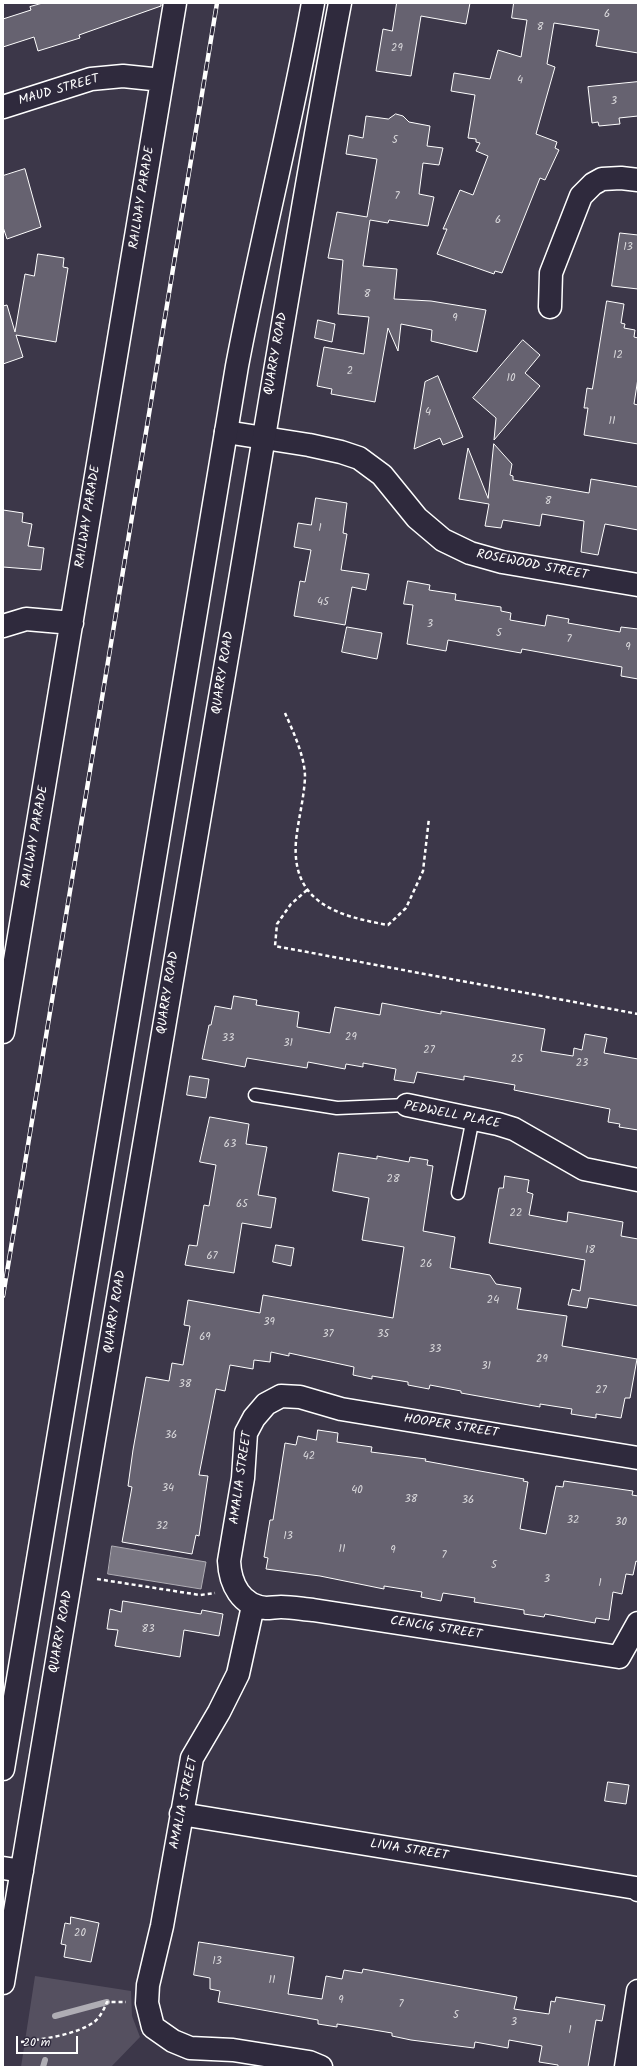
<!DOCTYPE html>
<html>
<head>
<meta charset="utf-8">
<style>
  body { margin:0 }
  #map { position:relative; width:641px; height:2070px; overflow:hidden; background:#3c3749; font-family:Kalam,sans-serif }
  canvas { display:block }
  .frame { position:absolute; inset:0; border:4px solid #fff; pointer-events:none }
  .scale { position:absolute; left:16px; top:2036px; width:62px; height:18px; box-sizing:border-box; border:2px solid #fff; border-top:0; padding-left:5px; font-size:12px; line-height:14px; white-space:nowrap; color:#fff; -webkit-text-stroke:3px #2f2a3d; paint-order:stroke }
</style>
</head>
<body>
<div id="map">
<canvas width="641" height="2070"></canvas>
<div class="frame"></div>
<div class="scale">20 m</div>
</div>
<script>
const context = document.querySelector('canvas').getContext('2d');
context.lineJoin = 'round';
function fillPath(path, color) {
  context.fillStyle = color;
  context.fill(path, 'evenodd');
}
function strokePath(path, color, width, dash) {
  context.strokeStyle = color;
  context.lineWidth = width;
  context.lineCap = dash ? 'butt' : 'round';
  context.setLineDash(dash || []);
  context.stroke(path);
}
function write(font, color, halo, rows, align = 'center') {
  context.font = font + ' Kalam,sans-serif';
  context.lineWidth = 4;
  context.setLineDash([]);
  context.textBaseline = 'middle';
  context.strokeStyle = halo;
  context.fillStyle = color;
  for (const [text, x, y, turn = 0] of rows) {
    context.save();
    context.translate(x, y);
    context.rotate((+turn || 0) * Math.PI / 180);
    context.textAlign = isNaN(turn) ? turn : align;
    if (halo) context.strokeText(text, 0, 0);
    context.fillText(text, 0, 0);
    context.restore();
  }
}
fillPath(new Path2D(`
  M 35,1976 L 131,1991 L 132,2016 L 140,2037 L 111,2067 L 21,2067 Z`), '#555060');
const water = new Path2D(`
  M 112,1546 L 206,1562 L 201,1589 L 108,1574 Z`);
fillPath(water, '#797682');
strokePath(water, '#afadb4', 1);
strokePath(new Path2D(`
  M 55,2016 L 107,2002
  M 43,2067 L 45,2060`), '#afadb4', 6);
const building = new Path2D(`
  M 43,3 L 161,3 L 161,6 L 79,35 L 80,38 L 38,51 L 34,37 L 3,47 L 3,19 L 31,10 L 30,7 Z
  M 397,3 L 470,3 L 466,24 L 421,16 L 411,76 L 376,71 L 383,29 L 392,31 Z
  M 514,3 L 638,3 L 638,53 L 596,46 L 599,30 L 554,23 L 547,64 L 555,67 L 536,134 L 557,142 L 555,148 L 559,150 L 545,180 L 540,178 L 502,273 L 495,271 L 494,274 L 437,254 L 447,229 L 443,229 L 460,190 L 473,195 L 488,156 L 476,151 L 480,143 L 476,142 L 476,139 L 468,138 L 475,95 L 451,91 L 454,73 L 490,79 L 498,50 L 521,57 L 527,20 L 512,18 Z
  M 638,82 L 638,116 L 619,118 L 620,124 L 599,126 L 598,122 L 592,123 L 588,87 Z
  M 396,114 L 403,116 L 409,122 L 430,126 L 427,146 L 443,148 L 439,165 L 423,163 L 419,194 L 434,197 L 428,226 L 389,220 L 388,223 L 370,220 L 363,266 L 397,269 L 394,299 L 431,301 L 486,310 L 477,352 L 431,341 L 432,330 L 401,324 L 398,351 L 388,328 L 375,402 L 331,394 L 332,389 L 317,386 L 324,347 L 364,354 L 369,317 L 338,314 L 343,260 L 328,258 L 337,212 L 367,217 L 377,159 L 346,154 L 349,135 L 363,138 L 366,116 L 388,119 Z
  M 25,169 L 41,227 L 7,239 L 3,227 L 3,176 Z
  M 620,233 L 638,235 L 638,289 L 612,286 Z
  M 38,254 L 64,258 L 63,267 L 68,268 L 56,342 L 16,335 L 23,357 L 3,364 L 3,306 L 7,305 L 15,332 L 25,274 L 34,276 Z
  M 607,301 L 624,304 L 621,323 L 625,324 L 624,328 L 635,330 L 634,337 L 638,338 L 638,378 L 634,404 L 638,405 L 638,444 L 584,435 L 588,408 L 584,408 L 587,388 L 592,389 Z
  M 318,320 L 335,324 L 332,342 L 315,338 Z
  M 523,340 L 540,355 L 525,373 L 540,386 L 494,440 L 496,418 L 473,398 Z
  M 438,376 L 463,437 L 443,445 L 440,438 L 414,449 L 425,382 Z
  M 494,444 L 512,464 L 510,475 L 513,476 L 513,480 L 589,493 L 591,479 L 638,487 L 638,530 L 605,524 L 598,555 L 581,552 L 584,521 L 542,514 L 540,526 L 503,520 L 501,528 L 485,526 L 489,504 L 459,499 L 468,448 L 488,498 Z
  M 316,498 L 347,503 L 343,533 L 347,534 L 341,570 L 369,574 L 366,590 L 352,587 L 345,625 L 294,616 L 300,581 L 305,582 L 311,550 L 294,547 L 298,523 L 311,525 Z
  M 3,510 L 23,513 L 22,522 L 32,524 L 28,546 L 44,548 L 41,570 L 3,567 Z
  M 408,581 L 430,585 L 429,590 L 456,594 L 455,600 L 501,607 L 501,611 L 511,613 L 510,620 L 545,626 L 547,615 L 569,619 L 568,623 L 620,632 L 621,627 L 638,629 L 638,679 L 621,676 L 622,667 L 522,649 L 521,653 L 448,640 L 446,651 L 407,644 L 413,605 L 404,604 Z
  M 347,627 L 382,633 L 377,659 L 342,652 Z
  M 234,996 L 257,1000 L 256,1005 L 299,1012 L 297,1027 L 330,1033 L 335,1007 L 380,1015 L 382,1003 L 441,1014 L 441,1011 L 545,1029 L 541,1051 L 573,1056 L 574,1048 L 582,1050 L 585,1034 L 607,1038 L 604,1053 L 638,1059 L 638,1130 L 619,1127 L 620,1124 L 608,1122 L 610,1109 L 514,1090 L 515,1085 L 464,1076 L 464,1080 L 417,1072 L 414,1083 L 394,1080 L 396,1069 L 363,1063 L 363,1067 L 346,1064 L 345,1069 L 308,1062 L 307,1068 L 247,1058 L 245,1067 L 202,1059 L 209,1025 L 211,1025 L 215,1006 L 231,1009 Z
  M 190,1076 L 209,1079 L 206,1098 L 187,1095 Z
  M 210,1117 L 249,1124 L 246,1144 L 267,1147 L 258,1195 L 276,1198 L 271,1228 L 242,1223 L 234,1273 L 185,1265 L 189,1245 L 197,1246 L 204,1205 L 209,1206 L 216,1165 L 200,1162 Z
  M 339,1153 L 377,1159 L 377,1156 L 409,1162 L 410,1157 L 428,1160 L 427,1165 L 433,1166 L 423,1231 L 455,1237 L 450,1268 L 490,1275 L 496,1284 L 521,1288 L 517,1309 L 567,1316 L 562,1346 L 637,1359 L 630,1398 L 625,1398 L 621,1418 L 596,1414 L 596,1418 L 571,1414 L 572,1409 L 540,1404 L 540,1407 L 461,1393 L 461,1391 L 430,1385 L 429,1389 L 408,1385 L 408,1382 L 372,1376 L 372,1379 L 353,1375 L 354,1367 L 289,1353 L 289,1356 L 271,1352 L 270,1362 L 254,1360 L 253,1369 L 230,1365 L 225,1391 L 216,1389 L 199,1475 L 208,1476 L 199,1536 L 196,1535 L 192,1554 L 122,1542 L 132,1487 L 128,1486 L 133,1450 L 146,1377 L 169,1381 L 172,1363 L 183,1365 L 190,1326 L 184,1325 L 188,1300 L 260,1313 L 263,1295 L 393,1318 L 404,1247 L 362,1240 L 369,1198 L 333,1191 Z
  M 505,1176 L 529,1180 L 527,1192 L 533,1194 L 529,1215 L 567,1222 L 568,1212 L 623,1222 L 621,1236 L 638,1239 L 638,1306 L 589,1298 L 587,1308 L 568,1305 L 572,1289 L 580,1291 L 585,1260 L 489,1243 L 499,1188 L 503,1188 Z
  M 276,1245 L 294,1248 L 291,1266 L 273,1262 Z
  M 318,1430 L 338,1433 L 337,1442 L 372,1447 L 371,1452 L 426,1459 L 425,1461 L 524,1479 L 523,1481 L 528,1482 L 520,1529 L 546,1534 L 556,1486 L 563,1487 L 564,1481 L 633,1491 L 632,1495 L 638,1496 L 638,1562 L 636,1561 L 633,1575 L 626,1574 L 622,1594 L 613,1592 L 609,1620 L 596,1618 L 595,1623 L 545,1614 L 544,1617 L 524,1614 L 524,1610 L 474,1602 L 475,1598 L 443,1593 L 441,1601 L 421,1597 L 422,1592 L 384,1586 L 384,1589 L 320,1576 L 266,1569 L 268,1558 L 264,1557 L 270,1520 L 273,1520 L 285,1443 L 296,1445 L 298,1436 L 316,1440 Z
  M 123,1601 L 201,1614 L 202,1610 L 223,1614 L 219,1636 L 184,1630 L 180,1657 L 115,1646 L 118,1630 L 107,1629 L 110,1609 L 121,1612 Z
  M 608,1782 L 629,1785 L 626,1804 L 605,1801 Z
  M 71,1917 L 99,1923 L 91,1962 L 64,1957 L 66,1945 L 61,1944 L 65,1923 L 70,1924 Z
  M 199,1942 L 294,1957 L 288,1994 L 322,1999 L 326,1976 L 342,1979 L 344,1970 L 362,1973 L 363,1969 L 517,1997 L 514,2009 L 549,2014 L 551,2001 L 555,2002 L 556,1997 L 605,2005 L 602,2021 L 596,2020 L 588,2067 L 558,2067 L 558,2065 L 539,2062 L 542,2046 L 509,2040 L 508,2048 L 475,2042 L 474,2048 L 411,2040 L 392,2036 L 392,2033 L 356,2027 L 337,2024 L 337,2027 L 318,2024 L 318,2020 L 218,2002 L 220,1991 L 210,1989 L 210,1978 L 194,1975 Z`);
fillPath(building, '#666270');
strokePath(building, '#fff', 1);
const lane = new Path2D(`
  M 255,1095 L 337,1108 L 407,1105
  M 458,1193 L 473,1118`);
const street = new Path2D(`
  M 3,107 L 91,79 L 123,76 L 162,80
  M 550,307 L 551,273 L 581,196 L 593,184 L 602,179 L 621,178 L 638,180
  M 226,432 L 309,445 L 341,452 L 359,458 L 382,475 L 417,518 L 443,540 L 470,553 L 502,562 L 638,585
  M 3,626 L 26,619 L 72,623
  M 3,1032 L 175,3
  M 407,1105 L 498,1124 L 514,1129 L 584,1169 L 638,1180
  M 638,1458 L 341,1409 L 300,1397 L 281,1396 L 266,1404 L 254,1418 L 246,1433 L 243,1478 L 229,1561 C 230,1584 241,1606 266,1608 C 271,1608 276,1607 281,1607 C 292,1607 302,1609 313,1610 L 619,1657 L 638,1623
  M 253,1606 L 238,1674 L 219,1712 L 192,1758 L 162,1926 L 148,1985 L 147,2003 L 153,2027 L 173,2041 L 190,2048 L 233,2050 L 309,2062 L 321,2067
  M 181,1814 L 636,1888 L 638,1890
  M 626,2067 L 638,1991`);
const primary = new Path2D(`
  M 3,1769 L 237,366 C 260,244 291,125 313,3
  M 3,1868 L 22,1871
  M 3,1983 C 74,1558 145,1134 218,709 C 259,474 295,238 340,3`);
strokePath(lane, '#fff', 15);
strokePath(street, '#fff', 25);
strokePath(primary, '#fff', 25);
strokePath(new Path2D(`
  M 285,713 C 293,731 305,757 305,777 C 304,799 298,820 296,841 C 291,903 338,916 388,925 L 406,908 L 423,871 L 429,818
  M 307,890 L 291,904 L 277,924 L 275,946 L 638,1014
  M 97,1579 L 200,1595 L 215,1593
  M 21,2042 C 43,2039 76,2035 94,2022 C 100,2018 104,2009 107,2002 L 126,2002`), '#fff', 2.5, [4, 3]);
strokePath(lane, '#2f2a3d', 12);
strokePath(street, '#2f2a3d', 22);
strokePath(primary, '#2f2a3d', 22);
const rail = new Path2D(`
  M 3,1296 L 217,3`);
strokePath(rail, '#fff', 4.5);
strokePath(rail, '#2f2a3d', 3, [9]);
write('11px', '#d9d8db', null, [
  ["6",607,15],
  ["8",540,28],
  ["29",397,49],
  ["4",520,81],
  ["3",614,102],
  ["5",395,141],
  ["7",397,197],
  ["6",498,221],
  ["13",628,248],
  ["8",367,295],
  ["9",455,319],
  ["12",618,356],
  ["2",350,372],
  ["10",511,379],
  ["4",428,413],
  ["11",612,422],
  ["8",548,502],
  ["1",320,529],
  ["45",323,603],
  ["3",430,625],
  ["5",499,634],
  ["7",569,640],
  ["9",628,648],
  ["29",351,1038],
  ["33",228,1039],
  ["31",288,1044],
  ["27",429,1051],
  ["25",517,1060],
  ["23",582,1064],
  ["63",230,1145],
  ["28",393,1180],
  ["65",242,1205],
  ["22",516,1214],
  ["18",590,1251],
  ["67",212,1257],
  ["26",426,1265],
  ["24",493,1301],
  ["39",269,1323],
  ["37",328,1335],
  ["35",383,1335],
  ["69",205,1338],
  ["33",435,1350],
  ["29",542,1360],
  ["31",486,1367],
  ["38",185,1385],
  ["27",601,1391],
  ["36",171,1436],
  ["42",309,1457],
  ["34",168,1489],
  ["40",357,1491],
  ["38",411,1500],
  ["36",468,1501],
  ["32",573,1521],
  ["30",621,1523],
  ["32",162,1527],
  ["13",288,1537],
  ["11",342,1550],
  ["9",393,1551],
  ["7",444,1556],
  ["5",494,1566],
  ["3",547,1580],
  ["1",600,1584],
  ["83",148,1630],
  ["20",80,1934],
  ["13",217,1962],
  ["11",272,1981],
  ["9",341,2001],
  ["7",401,2005],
  ["5",456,2016],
  ["3",514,2023],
  ["1",570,2031]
]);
write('13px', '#fff', '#2f2a3d', [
  ["MAUD STREET",59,91,-16],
  ["RAILWAY PARADE",143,198,-81],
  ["QUARRY ROAD",277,354,-80],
  ["RAILWAY PARADE",89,517,-81],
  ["ROSEWOOD STREET",532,566,11],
  ["QUARRY ROAD",224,673,-81],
  ["RAILWAY PARADE",36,837,-80],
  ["QUARRY ROAD",169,993,-81],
  ["PEDWELL PLACE",452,1116,11],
  ["QUARRY ROAD",116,1312,-81],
  ["HOOPER STREET",451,1427,9],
  ["AMALIA STREET",242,1478,-82],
  ["CENCIG STREET",436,1629,9],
  ["QUARRY ROAD",62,1632,-80],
  ["AMALIA STREET",185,1803,-78],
  ["LIVIA STREET",409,1851,9]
]);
</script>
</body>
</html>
